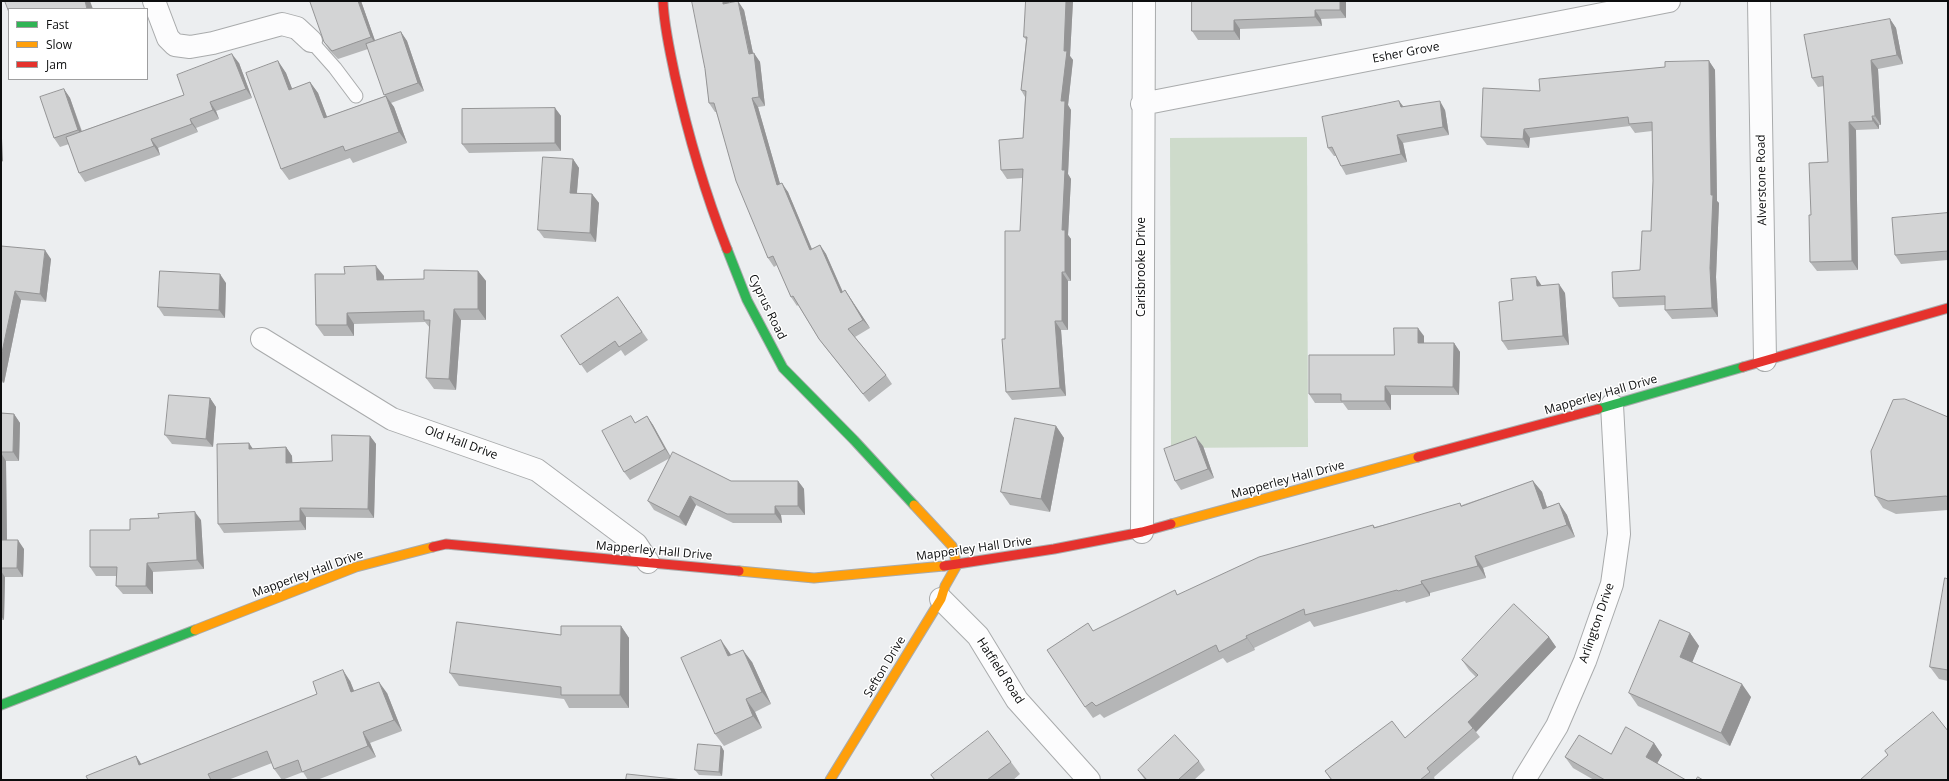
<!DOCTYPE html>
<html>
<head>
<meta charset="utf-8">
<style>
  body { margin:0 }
  #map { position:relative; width:1949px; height:781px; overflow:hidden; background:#eceef0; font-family:"Open Sans",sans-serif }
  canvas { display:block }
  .frame { position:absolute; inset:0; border:2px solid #0c0d0e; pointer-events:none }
  .legend { position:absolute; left:8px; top:8px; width:140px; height:72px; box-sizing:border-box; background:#fff; border:1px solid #9e9e9f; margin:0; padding:5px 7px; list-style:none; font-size:12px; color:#0c0d0e }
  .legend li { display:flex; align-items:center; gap:8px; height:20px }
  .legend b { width:20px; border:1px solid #9e9e9f }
</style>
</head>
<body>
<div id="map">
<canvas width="1949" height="781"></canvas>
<div class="frame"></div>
<ul class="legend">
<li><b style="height:5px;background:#30b455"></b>Fast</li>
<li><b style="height:5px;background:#ff9f0a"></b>Slow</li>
<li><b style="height:5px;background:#e5322d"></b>Jam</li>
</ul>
</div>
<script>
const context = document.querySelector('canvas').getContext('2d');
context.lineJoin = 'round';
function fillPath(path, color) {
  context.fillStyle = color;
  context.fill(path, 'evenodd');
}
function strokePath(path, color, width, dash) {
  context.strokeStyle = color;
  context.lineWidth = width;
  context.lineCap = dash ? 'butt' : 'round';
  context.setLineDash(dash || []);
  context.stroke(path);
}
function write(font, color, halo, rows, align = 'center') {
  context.font = font + ' "Open Sans",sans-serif';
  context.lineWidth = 3;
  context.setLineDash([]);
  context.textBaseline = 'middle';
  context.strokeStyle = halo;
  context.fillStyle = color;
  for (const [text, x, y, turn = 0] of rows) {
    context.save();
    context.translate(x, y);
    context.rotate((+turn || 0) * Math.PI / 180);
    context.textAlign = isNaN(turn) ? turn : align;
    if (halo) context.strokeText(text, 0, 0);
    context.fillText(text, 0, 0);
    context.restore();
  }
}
fillPath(new Path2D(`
  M 1307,137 L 1308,447 L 1171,448 L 1170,138 Z`), '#cedbcb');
const lane = new Path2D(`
  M 311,41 L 335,68 L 356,96`);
const street = new Path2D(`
  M 154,1 L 168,38 L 175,45 L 190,47 L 213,43 L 282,24 L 297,28 L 311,41
  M 1759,1 L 1765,360
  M 1142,104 L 1669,1
  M 262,339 L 392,419 L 537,470 L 636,544 L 648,562
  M 1142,532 L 1144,1
  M 941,599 L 978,636 L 1017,700 L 1089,780
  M 1524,780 L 1557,726 L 1585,661 L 1612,584 L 1619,534 L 1612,405`);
const fast = new Path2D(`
  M 727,249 L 747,300 L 783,368 L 854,440 L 914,505
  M 1598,409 L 1743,367
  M 1,705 L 195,630`);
const slow = new Path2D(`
  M 1171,524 L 1418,457
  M 739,571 L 814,578 L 944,566
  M 195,630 L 356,567 L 433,547
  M 830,780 L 941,599 L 945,586 L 957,565 L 952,546 L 914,505`);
const jam = new Path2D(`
  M 663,1 C 664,27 670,51 675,76 C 688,135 705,193 727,249
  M 1743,367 L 1948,308
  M 1418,457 L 1598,409
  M 433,547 L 446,544 L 739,571
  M 944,566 L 1054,549 L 1142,532 L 1171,524`);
strokePath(lane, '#a9abac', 15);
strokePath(street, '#a9abac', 24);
strokePath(fast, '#a9abac', 11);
strokePath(slow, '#a9abac', 11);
strokePath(jam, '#a9abac', 11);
strokePath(lane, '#fcfcfd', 13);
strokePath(street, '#fcfcfd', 22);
strokePath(fast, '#30b455', 9);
strokePath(slow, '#ff9f0a', 9);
strokePath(jam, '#e5322d', 9);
fillPath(new Path2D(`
  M 361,1 L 375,41 L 401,32 L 407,41 L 424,91 L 391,103 L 394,107 L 407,143 L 353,163 L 350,158 L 289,180 L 281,169 L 278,61 L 286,73 L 292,89 L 310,82 L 318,93 L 327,117 L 385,96 L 368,49 L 338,59 L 330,51 L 324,42 Z
  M 729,1 L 729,3 L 744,10 L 753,53 L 760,62 L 765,106 L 758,107 L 780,184 L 788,192 L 812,249 L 820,245 L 826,254 L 843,292 L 845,290 L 870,328 L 855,337 L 886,375 L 892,384 L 869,402 L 825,347 L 819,339 L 798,305 L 797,306 L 791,297 L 777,265 L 774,267 L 768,258 L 716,112 L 715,112 L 709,103 L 705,69 Z
  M 1026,1 L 1073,1 L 1070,56 L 1073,60 L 1068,105 L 1071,110 L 1068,174 L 1071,179 L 1068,235 L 1071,239 L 1071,281 L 1068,281 L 1068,330 L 1061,330 L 1066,396 L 1012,400 L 1006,392 L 1005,339 L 1020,231 L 1023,178 L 1007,179 L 1001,170 L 1023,138 L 1025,97 L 1021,90 L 1026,40 L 1024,37 Z
  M 1192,1 L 1346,1 L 1346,18 L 1321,19 L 1322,26 L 1240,29 L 1240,40 L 1198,40 L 1192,31 Z
  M 1890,19 L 1896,28 L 1903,64 L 1878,69 L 1881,125 L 1879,125 L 1879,129 L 1856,130 L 1858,270 L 1817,271 L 1810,262 L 1811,215 L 1828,162 L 1824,86 L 1818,87 L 1812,78 Z
  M 1709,61 L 1715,70 L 1717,201 L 1719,203 L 1716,277 L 1718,317 L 1672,319 L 1665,310 L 1665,305 L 1619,307 L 1613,298 L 1640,270 L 1651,231 L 1653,181 L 1652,131 L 1635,133 L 1630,126 L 1530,138 L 1529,148 L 1487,145 L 1481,137 L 1540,91 L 1665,67 Z
  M 239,63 L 252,98 L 216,111 L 219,119 L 196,128 L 198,132 L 158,148 L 160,155 L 85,182 L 79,173 L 69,144 L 60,147 L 54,138 L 64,89 L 70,98 L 82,131 L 184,95 Z
  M 1399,101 L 1403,106 L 1445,110 L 1449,135 L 1403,143 L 1407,162 L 1346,175 L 1341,166 L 1336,156 L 1334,156 L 1328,148 Z
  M 555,108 L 561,116 L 561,151 L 469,153 L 462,144 Z
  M 573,159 L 579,168 L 577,193 L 592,194 L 599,203 L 596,242 L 544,238 L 538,230 Z
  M 1948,213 L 1948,260 L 1901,264 L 1895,255 Z
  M 1,246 L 51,259 L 46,302 L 21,300 L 4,383 L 1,382 Z
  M 478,271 L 486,281 L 486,320 L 461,320 L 456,390 L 434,389 L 426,378 L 430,328 L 425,322 L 354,324 L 354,336 L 324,336 L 316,325 L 384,276 L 384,280 L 424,279 Z
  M 226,283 L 225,318 L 164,316 L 158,307 Z
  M 1542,286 L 1565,293 L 1569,345 L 1508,350 L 1502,341 L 1513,300 Z
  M 618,297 L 648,340 L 625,356 L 621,350 L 587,373 L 561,336 Z
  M 1424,336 L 1424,343 L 1454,343 L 1460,352 L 1459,395 L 1391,395 L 1391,410 L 1348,410 L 1343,403 L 1315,403 L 1309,394 L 1394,355 Z
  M 210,398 L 216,407 L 213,447 L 172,444 L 165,435 Z
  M 1,413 L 14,414 L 20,423 L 19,461 L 6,461 L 7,540 L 24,549 L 23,577 L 5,577 L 4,620 L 1,620 Z
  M 647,416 L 653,425 L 671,457 L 731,481 L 798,481 L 804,489 L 805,515 L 781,515 L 782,523 L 733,523 L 696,505 L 686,526 L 654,510 L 648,501 L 670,458 L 630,480 L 624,472 L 636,422 Z
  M 1948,417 L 1948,510 L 1896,514 L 1883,508 L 1875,496 Z
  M 1056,426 L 1064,438 L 1050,512 L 1010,505 L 1001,492 Z
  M 370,436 L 376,444 L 374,518 L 306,517 L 306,530 L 224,533 L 218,524 L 252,449 L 286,447 L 292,456 L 292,463 L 332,461 Z
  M 1203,446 L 1214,478 L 1181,490 L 1175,481 Z
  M 1533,481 L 1542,492 L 1547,507 L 1559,503 L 1567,515 L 1575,537 L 1483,568 L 1486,578 L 1430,593 L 1430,596 L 1406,603 L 1405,601 L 1314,627 L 1310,621 L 1254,648 L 1255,650 L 1227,663 L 1223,658 L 1104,718 L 1100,714 L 1093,718 L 1085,707 L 1094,631 L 1178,595 L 1373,525 L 1375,527 L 1462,505 Z
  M 201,520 L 204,569 L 153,572 L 153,594 L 123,594 L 116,586 L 117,576 L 96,576 L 90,567 L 130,530 Z
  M 1948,579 L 1948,681 L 1939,679 L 1930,667 Z
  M 621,626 L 629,638 L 629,708 L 569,708 L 564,699 L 459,686 L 450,673 L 561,635 Z
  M 1690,633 L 1699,646 L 1692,662 L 1751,697 L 1730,746 L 1638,706 L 1629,693 Z
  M 1549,637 L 1556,647 L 1476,732 L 1480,737 L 1434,777 L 1435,780 L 1331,780 L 1325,771 L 1405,738 L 1476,677 L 1469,670 L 1462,660 Z
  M 730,653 L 731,655 L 752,662 L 771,704 L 755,712 L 762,728 L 724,746 L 715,734 Z
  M 350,681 L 354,691 L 387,693 L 402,731 L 370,743 L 376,757 L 317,780 L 308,780 L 303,772 L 282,780 L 274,769 L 272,763 L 228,780 L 88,780 L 136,756 L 141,764 Z
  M 1654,743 L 1662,755 L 1657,763 L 1686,780 L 1594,780 L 1573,768 L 1565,757 L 1611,754 Z
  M 721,746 L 724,751 L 722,776 L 699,775 L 695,770 Z
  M 1199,761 L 1205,770 L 1194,780 L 1145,780 L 1138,770 Z
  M 1011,762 L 1020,774 L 1013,780 L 935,780 Z`), '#b5b6b7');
fillPath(new Path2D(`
  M 85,1 L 90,1 L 93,9 L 87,9 Z
  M 358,1 L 361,1 L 377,46 L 371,37 Z
  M 723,1 L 729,1 L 729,13 L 723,4 Z
  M 738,1 L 744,10 L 754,58 L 754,53 L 760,62 L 765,106 L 759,97 Z
  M 1066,1 L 1073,1 L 1070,56 L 1073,60 L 1068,105 L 1071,110 L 1068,174 L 1071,179 L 1068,235 L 1071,239 L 1071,281 L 1065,272 L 1062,230 L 1061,101 Z
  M 1340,1 L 1346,1 L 1346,18 L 1340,10 Z
  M 1315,10 L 1321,19 L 1322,26 L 1315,17 Z
  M 1890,19 L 1896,28 L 1903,64 L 1897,55 Z
  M 1234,20 L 1240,29 L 1240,40 L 1234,31 Z
  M 401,32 L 407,41 L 424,91 L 418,83 Z
  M 232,54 L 239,63 L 252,98 L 246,89 Z
  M 1871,60 L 1878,69 L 1881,125 L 1875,116 Z
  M 278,61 L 286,73 L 297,101 L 289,90 Z
  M 1709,61 L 1715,70 L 1717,201 L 1719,203 L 1716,277 L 1718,317 L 1712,308 L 1710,268 L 1711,195 Z
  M 310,82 L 318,93 L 332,130 L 324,118 Z
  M 64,89 L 70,98 L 84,139 L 78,130 Z
  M 386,96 L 394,107 L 407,143 L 399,132 Z
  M 752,98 L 758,107 L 783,194 L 777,185 Z
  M 1399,101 L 1405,109 L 1401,107 Z
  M 1440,101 L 1445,110 L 1449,135 L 1443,127 Z
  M 210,102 L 216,111 L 219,119 L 213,110 Z
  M 555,108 L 561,116 L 561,151 L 555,143 Z
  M 1,115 L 3,162 L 1,159 Z
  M 1872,116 L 1879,125 L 1879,129 L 1873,121 Z
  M 190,119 L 196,128 L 198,132 L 192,124 Z
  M 1849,122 L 1856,130 L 1858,270 L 1852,261 Z
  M 1524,129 L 1530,138 L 1529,148 L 1523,139 Z
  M 1397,135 L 1403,143 L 1407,162 L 1401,154 Z
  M 151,139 L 158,148 L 160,155 L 154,146 Z
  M 573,159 L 579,168 L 576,202 L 570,193 Z
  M 782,183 L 788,192 L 816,259 L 810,250 Z
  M 592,194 L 599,203 L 596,242 L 590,233 Z
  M 820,245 L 826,254 L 847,302 L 841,293 Z
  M 45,250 L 51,259 L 46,302 L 40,294 Z
  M 376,266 L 384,276 L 384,290 L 377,280 Z
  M 478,271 L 486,281 L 486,320 L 478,309 Z
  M 1062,272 L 1068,281 L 1068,330 L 1062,321 Z
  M 220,274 L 226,283 L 225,318 L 219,310 Z
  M 1536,277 L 1542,286 L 1537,286 Z
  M 1559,284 L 1565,293 L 1569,345 L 1563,336 Z
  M 845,290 L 851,299 L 870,328 L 863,320 Z
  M 15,291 L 21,300 L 4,383 L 1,379 L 1,357 Z
  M 454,309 L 461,320 L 456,390 L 449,379 Z
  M 347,313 L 354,324 L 354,336 L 347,325 Z
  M 1055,321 L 1061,330 L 1066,396 L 1060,388 Z
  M 1418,328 L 1424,336 L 1424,351 L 1418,343 Z
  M 1454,343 L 1460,352 L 1459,395 L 1453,387 Z
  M 1385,386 L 1391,395 L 1391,410 L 1385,401 Z
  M 210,398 L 216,407 L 213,447 L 206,439 Z
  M 14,414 L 20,423 L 19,461 L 13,452 Z
  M 647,416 L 653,425 L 671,458 L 665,449 Z
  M 1056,426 L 1064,438 L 1050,512 L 1041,499 Z
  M 370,436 L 376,444 L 374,518 L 368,509 Z
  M 1196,437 L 1203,446 L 1214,478 L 1208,469 Z
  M 249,443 L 255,452 L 249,449 Z
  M 286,447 L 292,456 L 293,472 L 286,463 Z
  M 1,453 L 6,461 L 7,549 L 1,540 Z
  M 798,481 L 804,489 L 805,515 L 798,506 Z
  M 1533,481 L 1542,492 L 1551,520 L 1543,509 Z
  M 690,496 L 696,505 L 686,526 L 679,517 Z
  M 1559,503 L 1567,515 L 1575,537 L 1567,525 Z
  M 775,506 L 781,515 L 782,523 L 775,514 Z
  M 300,508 L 306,517 L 306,530 L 300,521 Z
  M 195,512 L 201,520 L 204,569 L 197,560 Z
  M 18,540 L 24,549 L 23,577 L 17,568 Z
  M 1475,556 L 1483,568 L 1486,578 L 1478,566 Z
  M 147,563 L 153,572 L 153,594 L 146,586 Z
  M 1,571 L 5,577 L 4,620 L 1,616 Z
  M 1421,581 L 1430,593 L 1430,596 L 1422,584 Z
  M 621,626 L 629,638 L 629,708 L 620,695 Z
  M 1690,633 L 1699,646 L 1689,670 L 1680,657 Z
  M 1246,636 L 1254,648 L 1255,650 L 1247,638 Z
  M 1549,637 L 1556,647 L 1476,732 L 1468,722 Z
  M 721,640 L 730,653 L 737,669 L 728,656 Z
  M 743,650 L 752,662 L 771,704 L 762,692 Z
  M 343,670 L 350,681 L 359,703 L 351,692 Z
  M 379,682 L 387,693 L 402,731 L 394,720 Z
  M 1742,684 L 1751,697 L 1730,746 L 1721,733 Z
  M 746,699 L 755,712 L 762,728 L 753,716 Z
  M 363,732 L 370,743 L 376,757 L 368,746 Z
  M 1654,743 L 1662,755 L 1654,769 L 1646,757 Z
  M 721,746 L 724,751 L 722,776 L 719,772 Z
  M 136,756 L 143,767 L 139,765 Z`), '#949495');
const building = new Path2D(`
  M 5,1 L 85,1 L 87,9 L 9,9 L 9,12 Z
  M 312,1 L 358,1 L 371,37 L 332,51 L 324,42 L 310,2 Z
  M 692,1 L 723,1 L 723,4 L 738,1 L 749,54 L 754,53 L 759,97 L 752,98 L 777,185 L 782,183 L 810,250 L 820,245 L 841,293 L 845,290 L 863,320 L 848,329 L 886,375 L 863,394 L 819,339 L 793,296 L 791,297 L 773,256 L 768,258 L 736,181 L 714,103 L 709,103 L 705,69 Z
  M 1026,1 L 1066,1 L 1064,51 L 1067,51 L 1061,101 L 1065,101 L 1062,170 L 1065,170 L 1062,230 L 1065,230 L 1065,272 L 1062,272 L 1062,321 L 1055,321 L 1060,388 L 1006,392 L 1002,339 L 1005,339 L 1005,231 L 1020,231 L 1023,169 L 1001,170 L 999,140 L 1023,138 L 1026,91 L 1021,90 L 1027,37 L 1024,37 Z
  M 1192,1 L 1340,1 L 1340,10 L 1315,10 L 1315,17 L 1234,20 L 1234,31 L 1192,31 Z
  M 1890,19 L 1897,55 L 1871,60 L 1875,116 L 1872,116 L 1873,121 L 1849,122 L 1852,261 L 1810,262 L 1809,215 L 1811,215 L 1809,163 L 1828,162 L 1823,76 L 1812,78 L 1804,35 Z
  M 401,32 L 418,83 L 384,95 L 366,44 Z
  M 232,54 L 246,89 L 210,102 L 213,110 L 190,119 L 192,124 L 151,139 L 154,146 L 79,173 L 66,137 L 184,95 L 177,75 Z
  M 278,61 L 289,90 L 310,82 L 324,118 L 386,96 L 399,132 L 345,151 L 343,146 L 281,169 L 246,73 Z
  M 1709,61 L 1711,195 L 1713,195 L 1710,268 L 1712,308 L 1665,310 L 1665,296 L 1613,298 L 1612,272 L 1640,270 L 1642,231 L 1651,231 L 1653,181 L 1652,122 L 1629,124 L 1628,117 L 1524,129 L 1523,139 L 1481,137 L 1483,88 L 1540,91 L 1539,79 L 1665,67 L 1665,62 Z
  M 64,89 L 78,130 L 54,138 L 40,97 Z
  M 1399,101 L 1401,107 L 1440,101 L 1443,127 L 1397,135 L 1401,154 L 1341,166 L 1332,147 L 1328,148 L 1322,117 Z
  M 555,108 L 555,143 L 462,144 L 462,109 Z
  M 543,157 L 573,159 L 570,193 L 592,194 L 590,233 L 538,230 Z
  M 1948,213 L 1948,251 L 1895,255 L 1892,218 Z
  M 1,246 L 45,250 L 40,294 L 15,291 L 1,357 Z
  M 376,266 L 377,280 L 424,279 L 424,270 L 478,271 L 478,309 L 454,309 L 449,379 L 426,378 L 430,320 L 424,320 L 424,311 L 347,313 L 347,325 L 316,325 L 315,274 L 345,274 L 344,267 Z
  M 160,271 L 220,274 L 219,310 L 158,307 Z
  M 1536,277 L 1537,286 L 1559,284 L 1563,336 L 1502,341 L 1499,302 L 1513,300 L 1511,279 Z
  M 618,297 L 642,332 L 619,347 L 615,341 L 580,365 L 561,336 Z
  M 1394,328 L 1418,328 L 1418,343 L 1454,343 L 1453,387 L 1385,386 L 1385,401 L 1341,401 L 1341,394 L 1309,394 L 1309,355 L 1394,355 Z
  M 169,395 L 210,398 L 206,439 L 165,435 Z
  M 1905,399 L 1948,417 L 1948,497 L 1946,496 L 1888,501 L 1875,496 L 1871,451 L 1893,400 Z
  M 1,413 L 14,414 L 13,452 L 1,452 Z
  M 631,416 L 635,423 L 647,416 L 665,449 L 624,472 L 602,431 Z
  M 1015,418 L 1056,426 L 1041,499 L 1001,492 Z
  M 332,435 L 370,436 L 368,509 L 300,508 L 300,521 L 218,524 L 217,444 L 249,443 L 249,449 L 286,447 L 286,463 L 332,461 Z
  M 1196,437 L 1208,469 L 1175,481 L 1164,449 Z
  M 673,452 L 731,481 L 798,481 L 798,506 L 775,506 L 775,514 L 727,514 L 690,496 L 679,517 L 648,501 Z
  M 1533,481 L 1543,509 L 1559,503 L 1567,525 L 1475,556 L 1478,566 L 1421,581 L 1422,584 L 1398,591 L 1397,590 L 1305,615 L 1304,609 L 1246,636 L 1247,638 L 1219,652 L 1216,645 L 1096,706 L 1092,702 L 1085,707 L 1047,650 L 1088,623 L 1093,631 L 1175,590 L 1177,595 L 1259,557 L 1373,525 L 1374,528 L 1460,503 L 1461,506 Z
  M 195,512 L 197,560 L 147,563 L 146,586 L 116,586 L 117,567 L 90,567 L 90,530 L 130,530 L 130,519 L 159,518 L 158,514 Z
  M 1,540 L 18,540 L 17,568 L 1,568 Z
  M 1945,578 L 1948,579 L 1948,670 L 1930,667 Z
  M 1514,604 L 1549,637 L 1468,722 L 1473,728 L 1427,768 L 1430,772 L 1420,780 L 1332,780 L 1325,771 L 1392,721 L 1405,738 L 1478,675 L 1462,660 Z
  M 1660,620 L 1690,633 L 1680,657 L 1742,684 L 1721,733 L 1629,693 Z
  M 457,622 L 561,635 L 561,626 L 621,626 L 620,695 L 561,695 L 561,687 L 450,673 Z
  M 721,640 L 728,656 L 743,650 L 762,692 L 746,699 L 753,716 L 715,734 L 681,658 Z
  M 343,670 L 351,692 L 379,682 L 394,720 L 363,732 L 368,746 L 302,772 L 298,760 L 274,769 L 267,751 L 208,774 L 211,780 L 88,780 L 86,776 L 136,756 L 139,765 L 317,694 L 313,682 Z
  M 1933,712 L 1948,731 L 1948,780 L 1860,780 L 1888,755 L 1885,751 Z
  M 1626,727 L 1654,743 L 1646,757 L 1686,780 L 1605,780 L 1565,757 L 1579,735 L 1611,754 Z
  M 988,731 L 1011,762 L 987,780 L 935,780 L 931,775 Z
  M 1175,735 L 1199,761 L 1178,780 L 1147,780 L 1138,770 Z
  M 698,744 L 721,746 L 719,772 L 695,770 Z
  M 627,774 L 683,780 L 626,780 Z
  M 1698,777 L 1703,780 L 1696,780 Z`);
fillPath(building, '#d3d4d5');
strokePath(building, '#949495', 1);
write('12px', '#0c0d0e', '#fff', [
  ["Esher Grove",1406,53,-11],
  ["Alverstone Road",1762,180,-91],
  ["Carisbrooke Drive",1142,267,-90],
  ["Cyprus Road",767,307,64],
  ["Mapperley Hall Drive",1601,395,-16],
  ["Old Hall Drive",461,443,20],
  ["Mapperley Hall Drive",1288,480,-15],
  ["Mapperley Hall Drive",974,549,-8],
  ["Mapperley Hall Drive",654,551,5],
  ["Mapperley Hall Drive",308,574,-20],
  ["Arlington Drive",1597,623,-71],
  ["Sefton Drive",885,667,-59],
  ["Hatfield Road",1000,671,57]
]);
</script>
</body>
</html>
